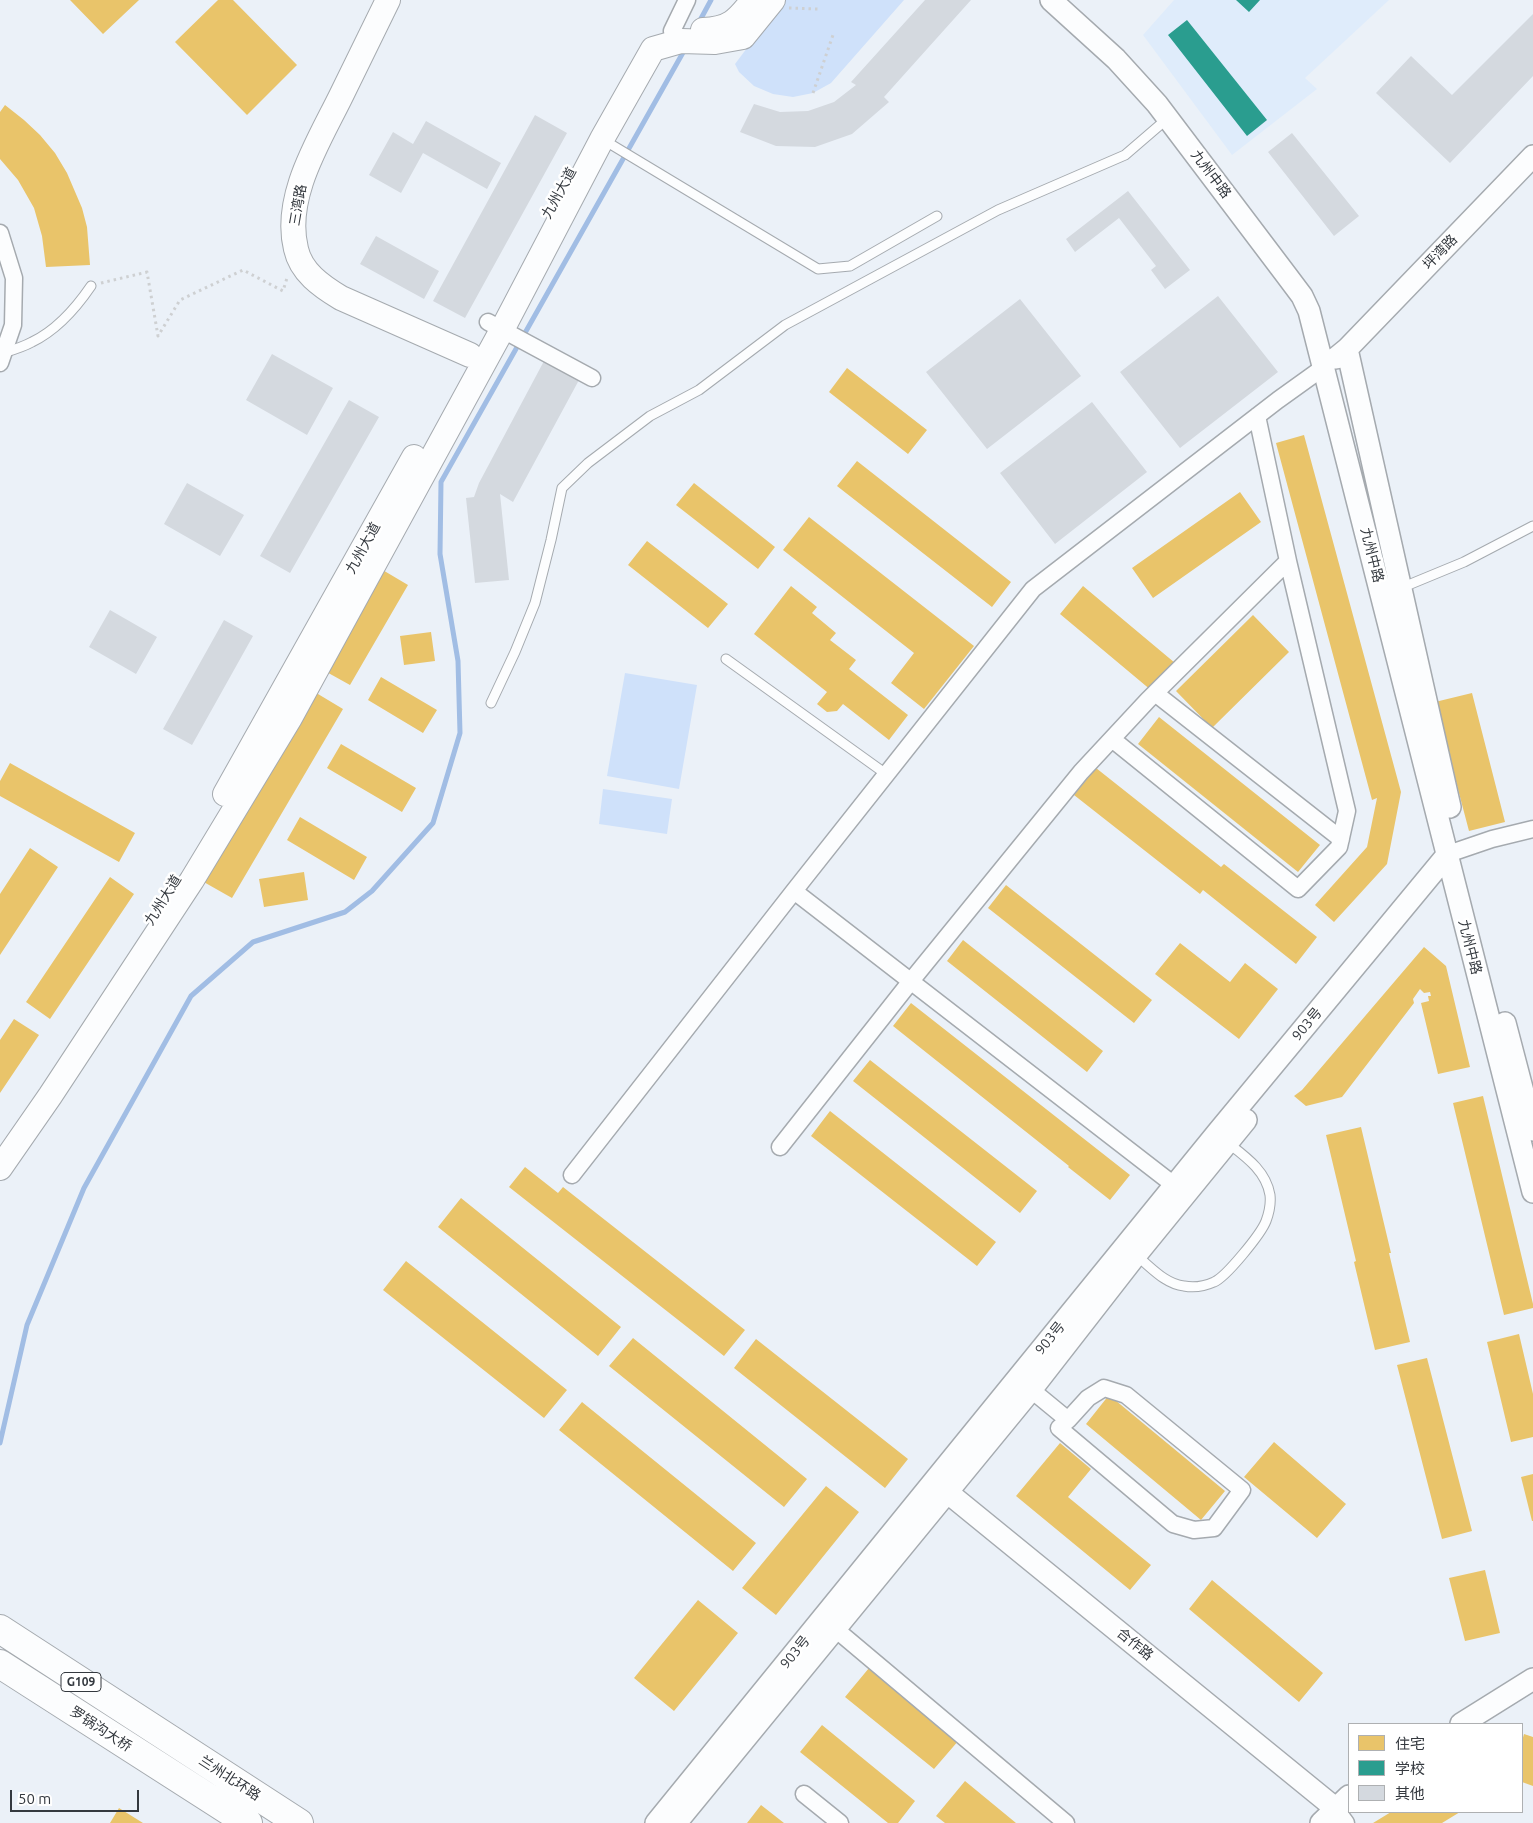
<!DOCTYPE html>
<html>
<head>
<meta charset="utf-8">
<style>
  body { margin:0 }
  #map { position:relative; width:1533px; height:1823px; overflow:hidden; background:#ebf1f8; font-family:Ubuntu,"Noto Sans SC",sans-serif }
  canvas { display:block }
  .legend { position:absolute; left:1348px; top:1723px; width:175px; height:90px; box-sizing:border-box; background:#fff; border:1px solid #aeb0b2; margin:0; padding:6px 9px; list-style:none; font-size:15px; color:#34393f }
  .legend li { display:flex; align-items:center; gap:10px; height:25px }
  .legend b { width:25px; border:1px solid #aeb0b2 }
  .scale { position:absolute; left:10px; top:1790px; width:129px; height:22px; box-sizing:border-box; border:2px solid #34393f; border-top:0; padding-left:6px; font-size:15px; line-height:18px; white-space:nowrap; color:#34393f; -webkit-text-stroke:4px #fff; paint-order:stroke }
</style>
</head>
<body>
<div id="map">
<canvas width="1533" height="1823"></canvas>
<ul class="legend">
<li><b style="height:14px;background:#e9c46a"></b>住宅</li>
<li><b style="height:14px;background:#2a9d8f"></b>学校</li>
<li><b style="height:14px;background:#d4d9df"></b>其他</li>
</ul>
<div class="scale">50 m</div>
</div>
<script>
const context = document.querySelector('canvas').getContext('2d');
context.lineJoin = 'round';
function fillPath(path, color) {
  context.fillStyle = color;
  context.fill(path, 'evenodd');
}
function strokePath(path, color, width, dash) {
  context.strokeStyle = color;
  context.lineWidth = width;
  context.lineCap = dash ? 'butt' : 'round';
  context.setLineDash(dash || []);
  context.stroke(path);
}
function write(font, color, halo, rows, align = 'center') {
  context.font = font + ' Ubuntu,"Noto Sans SC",sans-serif';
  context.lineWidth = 5;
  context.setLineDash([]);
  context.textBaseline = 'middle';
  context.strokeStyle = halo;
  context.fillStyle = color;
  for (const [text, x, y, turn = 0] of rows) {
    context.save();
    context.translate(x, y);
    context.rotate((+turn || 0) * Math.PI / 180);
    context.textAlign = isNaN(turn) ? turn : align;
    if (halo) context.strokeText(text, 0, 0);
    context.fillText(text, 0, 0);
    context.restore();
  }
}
fillPath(new Path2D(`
  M 1174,0 L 1389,0 L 1305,78 L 1317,89 L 1232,155 L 1143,35 Z`), '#dfecfb');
fillPath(new Path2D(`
  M 783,0 L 904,0 L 831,83 L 813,93 L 793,97 L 773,94 L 754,86 L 739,72 L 735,64 Z
  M 625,673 L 697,685 L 679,789 L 607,776 Z
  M 603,789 L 672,799 L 667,834 L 599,824 Z`), '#cfe1fa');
fillPath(new Path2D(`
  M 70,0 L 139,0 L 103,34 Z
  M 218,0 L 233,0 L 297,65 L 247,115 L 175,42 Z
  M 5,105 L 24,120 L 40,135 L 55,153 L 67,173 L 82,208 L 87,227 L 90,265 L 46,267 L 42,236 L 34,208 L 18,180 L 0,159 L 0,112 Z
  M 847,368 L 927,430 L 908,454 L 829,392 Z
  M 1304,435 L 1401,792 L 1387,864 L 1334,922 L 1315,905 L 1367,847 L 1377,798 L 1372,800 L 1276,443 Z
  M 857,461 L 1011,582 L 992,607 L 837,486 Z
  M 694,483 L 775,547 L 758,569 L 676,505 Z
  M 1240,492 L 1261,522 L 1153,598 L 1132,568 Z
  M 809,517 L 974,646 L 924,709 L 891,683 L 914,653 L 783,550 Z
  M 647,541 L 728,604 L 708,628 L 628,565 Z
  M 381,569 L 408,585 L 350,685 L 323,670 Z
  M 791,586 L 817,607 L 812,613 L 836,633 L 830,640 L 856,660 L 849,669 L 908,715 L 889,740 L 843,704 L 837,711 L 827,712 L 817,704 L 827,692 L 754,634 Z
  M 1083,586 L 1175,663 L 1152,691 L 1060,614 Z
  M 1253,615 L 1289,652 L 1212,728 L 1176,691 Z
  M 431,632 L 435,661 L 404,665 L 400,636 Z
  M 381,677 L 437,710 L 423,733 L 368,700 Z
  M 313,691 L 343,709 L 232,898 L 202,881 Z
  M 1472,693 L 1505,822 L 1469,831 L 1435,702 Z
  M 1159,717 L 1320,845 L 1298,872 L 1138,744 Z
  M 341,744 L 416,788 L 402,812 L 327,768 Z
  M 10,763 L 135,833 L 119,862 L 0,796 L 0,781 Z
  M 1096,768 L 1221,867 L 1224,864 L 1317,937 L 1296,964 L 1203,890 L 1200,894 L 1074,795 Z
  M 300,817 L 367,857 L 354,880 L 287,840 Z
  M 30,848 L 58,867 L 0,955 L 0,894 Z
  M 304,872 L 308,900 L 264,907 L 259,879 Z
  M 110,877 L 134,894 L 50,1019 L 26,1002 Z
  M 1006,885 L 1152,1000 L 1134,1023 L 988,908 Z
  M 963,940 L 1103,1051 L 1087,1072 L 947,961 Z
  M 1180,943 L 1230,982 L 1245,963 L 1278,989 L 1239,1039 L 1155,974 Z
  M 1424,947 L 1446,966 L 1470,1067 L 1438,1074 L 1421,1003 L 1429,1001 L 1428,996 L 1431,996 L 1430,992 L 1424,993 L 1420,989 L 1413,999 L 1414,1003 L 1342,1097 L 1306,1106 L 1294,1096 L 1302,1090 Z
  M 911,1003 L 1130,1175 L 1110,1200 L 1068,1167 L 1069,1166 L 893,1026 Z
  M 14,1019 L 39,1035 L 0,1093 L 0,1040 Z
  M 870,1060 L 1037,1191 L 1020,1213 L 853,1081 Z
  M 1483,1096 L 1533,1304 L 1533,1308 L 1504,1315 L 1453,1103 Z
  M 830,1111 L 996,1242 L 977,1266 L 811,1136 Z
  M 1361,1127 L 1391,1253 L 1389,1253 L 1410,1342 L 1375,1350 L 1354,1262 L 1356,1261 L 1326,1135 Z
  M 525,1167 L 558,1193 L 563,1187 L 745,1330 L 724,1356 L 509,1187 Z
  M 461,1198 L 621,1327 L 598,1356 L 438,1227 Z
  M 406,1261 L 567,1390 L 544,1418 L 383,1290 Z
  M 1519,1334 L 1533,1394 L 1533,1437 L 1511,1442 L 1487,1342 Z
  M 633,1338 L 807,1479 L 784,1507 L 609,1366 Z
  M 756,1339 L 908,1459 L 885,1488 L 734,1368 Z
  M 1427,1358 L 1472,1531 L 1442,1539 L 1397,1365 Z
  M 1109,1395 L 1225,1491 L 1201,1520 L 1086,1424 Z
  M 582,1402 L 756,1543 L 733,1571 L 559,1430 Z
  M 1274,1442 L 1346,1504 L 1317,1538 L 1244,1477 Z
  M 1060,1443 L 1091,1469 L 1068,1497 L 1151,1565 L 1130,1590 L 1016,1496 Z
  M 1533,1474 L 1533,1521 L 1532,1521 L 1521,1477 Z
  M 826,1486 L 859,1512 L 776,1615 L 742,1588 Z
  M 1485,1570 L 1500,1633 L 1465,1641 L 1449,1578 Z
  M 1212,1580 L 1323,1673 L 1299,1702 L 1189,1609 Z
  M 698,1600 L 738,1633 L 674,1711 L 634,1678 Z
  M 869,1668 L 959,1740 L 934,1769 L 845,1697 Z
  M 822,1725 L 915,1801 L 898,1823 L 888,1823 L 800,1752 Z
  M 1524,1734 L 1533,1737 L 1533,1786 L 1522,1782 L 1522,1741 Z
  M 965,1781 L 1016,1823 L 945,1823 L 936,1816 Z
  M 761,1805 L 784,1823 L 747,1823 Z
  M 119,1808 L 143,1823 L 110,1823 Z
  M 1391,1812 L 1460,1812 L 1442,1823 L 1373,1823 Z`), '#e9c46a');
fillPath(new Path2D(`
  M 1236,0 L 1260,0 L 1249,12 Z
  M 1187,20 L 1267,120 L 1247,136 L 1168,35 Z`), '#2a9d8f');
strokePath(new Path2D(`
  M 698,24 L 711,0
  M 0,1443 L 27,1325 L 84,1188 L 191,996 L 253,942 L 345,912 L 372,891 L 433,823 L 460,733 L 458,661 L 440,554 L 441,482 L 685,49`), '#a1bde4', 5);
fillPath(new Path2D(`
  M 925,0 L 971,0 L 884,97 L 889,102 L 852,134 L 815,147 L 776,146 L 740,132 L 754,104 L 780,112 L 808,111 L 834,102 L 856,85 L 851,82 Z
  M 1533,14 L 1533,76 L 1450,163 L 1376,93 L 1411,56 L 1452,95 Z
  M 535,115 L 567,133 L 465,318 L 433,301 Z
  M 426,121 L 501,163 L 487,189 L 423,153 L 401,193 L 369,175 L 393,132 L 413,144 Z
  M 1292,133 L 1359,216 L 1334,236 L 1268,152 Z
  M 1128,191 L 1190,270 L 1165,289 L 1151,270 L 1156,266 L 1119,218 L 1075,252 L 1066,239 Z
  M 376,236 L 439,271 L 424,299 L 360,264 Z
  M 1218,296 L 1278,372 L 1180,448 L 1120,372 Z
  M 1020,299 L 1081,376 L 987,449 L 926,372 Z
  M 272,354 L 333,388 L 307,435 L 246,400 Z
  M 544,361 L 579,380 L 513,502 L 500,494 L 509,580 L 475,583 L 466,498 L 474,497 L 479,483 Z
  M 349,400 L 379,417 L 290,573 L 260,556 Z
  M 1092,402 L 1147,472 L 1055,544 L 1000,473 Z
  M 187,483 L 244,515 L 220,556 L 164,524 Z
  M 110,610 L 157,637 L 136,674 L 89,647 Z
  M 224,620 L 253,636 L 192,745 L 163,729 Z`), '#d4d9df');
const service = new Path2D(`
  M 602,139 L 818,269 L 850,266 L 937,216
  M 3,353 C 13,350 23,347 32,342 C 57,330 76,308 91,286
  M 1401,588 L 1464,562 L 1533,526
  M 726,659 L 886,774
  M 491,703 L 515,652 L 535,603 L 551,540 L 562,488 L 588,463 L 650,416 L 699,390 L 785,325 L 998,210 L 1125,155 L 1168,118
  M 1137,1256 C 1151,1267 1165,1284 1184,1286 C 1194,1288 1205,1286 1214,1282 C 1226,1277 1261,1234 1266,1221 C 1269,1213 1271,1204 1270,1195 C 1266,1171 1246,1157 1228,1143`);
const minor = new Path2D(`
  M 672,31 L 687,0
  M 0,233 L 14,278 L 13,325 L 0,363
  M 488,322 L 592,378
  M 1155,693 L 1341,839
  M 1112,739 L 1298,889 L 1339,847 L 1347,811 L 1288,561
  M 1448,854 L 1492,839 L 1533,829
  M 794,891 L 1174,1185
  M 780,1147 L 911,981 L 1081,772 L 1148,700 L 1288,561 L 1257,416
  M 572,1175 L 794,891 L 1033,589 L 1278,400 L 1324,367
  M 1023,1383 L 1068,1420 L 1088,1398 L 1104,1388 L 1126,1395 L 1242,1490 L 1214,1528 L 1194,1530 L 1173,1524 L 1059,1428 L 1068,1420
  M 827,1622 L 1066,1823
  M 804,1794 L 840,1823
  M 1335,1808 L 1346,1823`);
const tertiary = new Path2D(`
  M 1051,0 L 1116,59 L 1157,104 L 1287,276 L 1302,296 L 1309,311 L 1533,1192
  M 1347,349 L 1450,807
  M 1336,358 L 1347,349 L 1533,156
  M 1505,1023 L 1533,1130
  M 936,1483 L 1335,1808
  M 1461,1724 L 1533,1679
  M 656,1823 L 1217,1133 L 1448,854
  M 676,1823 L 1031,1390 L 1136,1255 L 1246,1120
  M 1321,1823 L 1349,1796`);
const secondary = new Path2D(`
  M 388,0 C 372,32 357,64 341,96 C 319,141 283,197 296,249 C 301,272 321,286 341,298 L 470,355
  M 703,30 C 729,29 737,21 753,0
  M 225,794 L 414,457
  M 0,1168 L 50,1096 L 192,880 L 290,718 L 502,330 L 602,139 L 653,49 L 681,41 L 715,42 L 743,37 L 773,0`);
const trunk = new Path2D(`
  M 0,1629 L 299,1823
  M 0,1664 L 248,1823`);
strokePath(service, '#a5aaaf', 11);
strokePath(minor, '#a5aaaf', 19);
strokePath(tertiary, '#a5aaaf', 24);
strokePath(secondary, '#a5aaaf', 26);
strokePath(trunk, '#a5aaaf', 30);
strokePath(new Path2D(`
  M 789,8 L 818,9
  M 813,93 L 834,32
  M 101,283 L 147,272 L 158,336 L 180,300 L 243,270 L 283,291 L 287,278`), '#ced0d2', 3, [2.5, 4]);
strokePath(service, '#fcfdfe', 9);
strokePath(minor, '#fcfdfe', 16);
strokePath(tertiary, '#fcfdfe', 21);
strokePath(secondary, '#fcfdfe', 24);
strokePath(trunk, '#fcfdfe', 28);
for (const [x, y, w] of [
  [81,1682,40]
]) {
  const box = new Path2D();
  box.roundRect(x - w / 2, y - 9.5, w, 19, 4);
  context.fillStyle = '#fff';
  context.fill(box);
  strokePath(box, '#34393f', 1);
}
write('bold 12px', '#34393f', null, [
  ["G109",81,1682]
]);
write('14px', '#34393f', '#fff', [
  ["九州中路",1211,174,53],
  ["九州大道",559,193,-61],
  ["三湾路",298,205,-80],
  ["坪湾路",1440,252,-46],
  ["九州大道",363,548,-61],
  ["九州中路",1372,555,76],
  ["九州大道",163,900,-58],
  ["九州中路",1470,947,76],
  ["903号",1307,1024,-50],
  ["903号",1050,1338,-51],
  ["合作路",1135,1644,39],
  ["903号",795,1652,-51],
  ["罗锅沟大桥",101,1729,33],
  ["兰州北环路",230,1778,33]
]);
</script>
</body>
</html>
